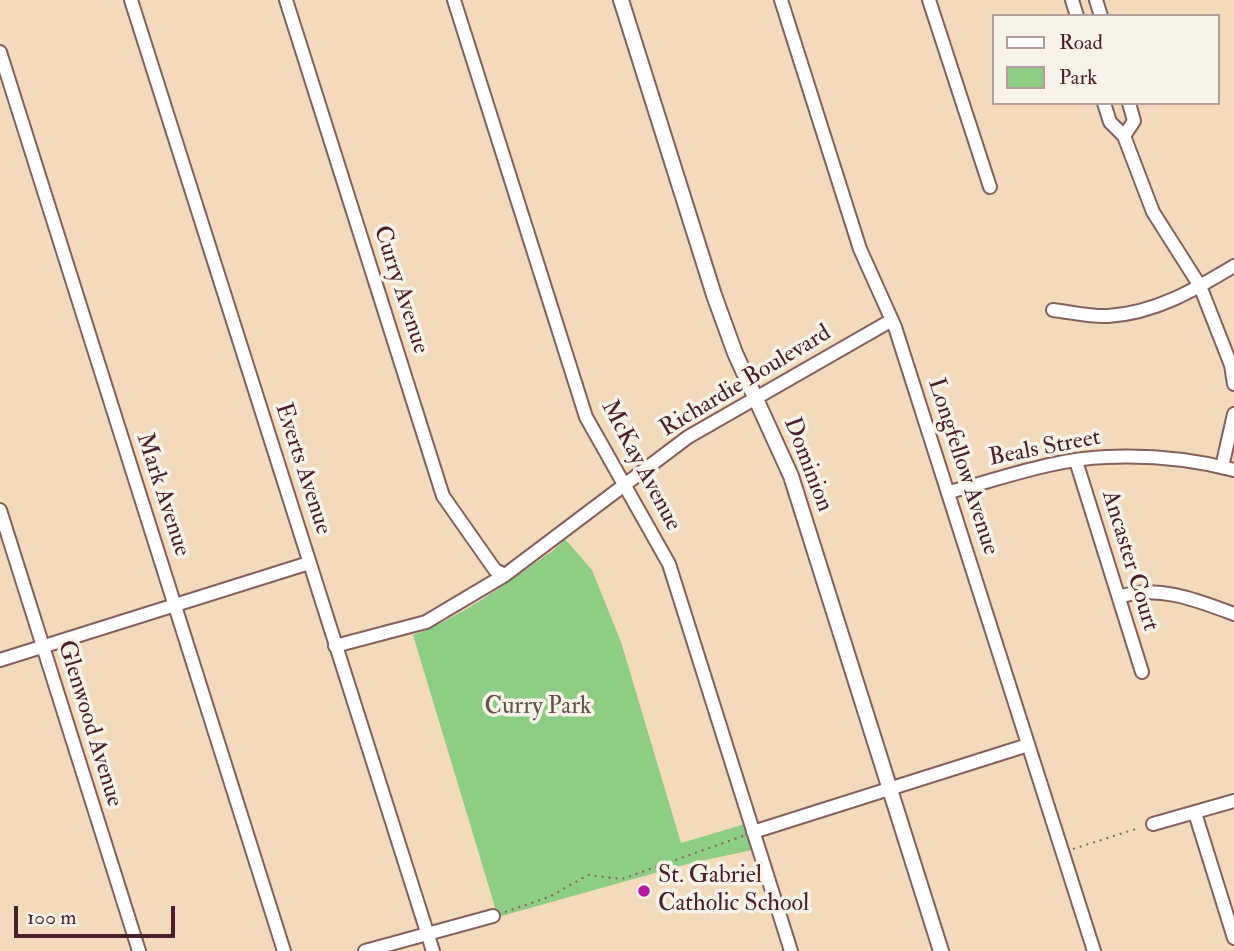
<!DOCTYPE html>
<html>
<head>
<meta charset="utf-8">
<style>
  body { margin:0 }
  #map { position:relative; width:1234px; height:951px; overflow:hidden; background:#f3daba; font-family:"IM FELL Double Pica",serif }
  canvas { display:block }
  .legend { position:absolute; left:992px; top:14px; width:228px; height:91px; box-sizing:border-box; background:#f7f3e8; border:2px solid #b29e9c; margin:0; padding:9px 12px; list-style:none; font-size:21px; color:#4a1f2b }
  .legend li { display:flex; align-items:center; gap:14px; height:35px }
  .legend b { width:35px; border:2px solid #b29e9c }
  .scale { position:absolute; left:14px; top:906px; width:161px; height:32px; box-sizing:border-box; border:4px solid #4a1f2b; border-top:0; padding-left:9px; font-size:21px; line-height:24px; white-space:nowrap; color:#4a1f2b; -webkit-text-stroke:5px #f7f3e8; paint-order:stroke }
</style>
</head>
<body>
<div id="map">
<canvas width="1234" height="951"></canvas>
<ul class="legend">
<li><b style="height:9px;background:#fff"></b>Road</li>
<li><b style="height:19px;background:#8ecd84"></b>Park</li>
</ul>
<div class="scale">100 m</div>
</div>
<script>
const context = document.querySelector('canvas').getContext('2d');
context.lineJoin = 'round';
function fillPath(path, color) {
  context.fillStyle = color;
  context.fill(path, 'evenodd');
}
function strokePath(path, color, width, dash) {
  context.strokeStyle = color;
  context.lineWidth = width;
  context.lineCap = dash ? 'butt' : 'round';
  context.setLineDash(dash || []);
  context.stroke(path);
}
function write(font, color, halo, rows, align = 'center') {
  context.font = font + ' "IM FELL Double Pica",serif';
  context.lineWidth = 7;
  context.setLineDash([]);
  context.textBaseline = 'middle';
  context.strokeStyle = halo;
  context.fillStyle = color;
  for (const [text, x, y, turn = 0] of rows) {
    context.save();
    context.translate(x, y);
    context.rotate((+turn || 0) * Math.PI / 180);
    context.textAlign = isNaN(turn) ? turn : align;
    if (halo) context.strokeText(text, 0, 0);
    context.fillText(text, 0, 0);
    context.restore();
  }
}
fillPath(new Path2D(`
  M 565,539 L 592,570 L 621,642 L 681,843 L 745,824 L 752,850 L 687,864 L 498,917 L 413,635 C 465,616 508,581 554,550 Z`), '#8ecd84');
const minor = new Path2D(`
  M 131,0 L 433,951
  M 286,0 L 443,496 L 495,570 L 505,575
  M 454,0 L 586,417 L 669,564 L 791,951
  M 781,0 L 860,249 L 895,327 L 1094,951
  M 929,0 L 990,187
  M 1072,0 L 1077,16
  M 1096,0 L 1101,16
  M 0,52 L 284,951
  M 1104,103 L 1110,122 L 1124,136 L 1153,212 L 1200,286 L 1231,365 L 1234,384
  M 1124,136 L 1134,121 L 1129,103
  M 1053,310 C 1071,312 1090,317 1108,316 C 1156,313 1194,290 1234,266
  M 1076,461 L 1142,672
  M 1222,467 L 1234,414
  M 949,492 C 1000,479 1053,459 1106,457 C 1149,455 1192,459 1234,470
  M 0,510 L 139,951
  M 1119,597 C 1157,584 1197,600 1234,614
  M 335,646 L 426,622 L 505,575 L 688,437 L 892,320
  M 0,660 L 309,563
  M 1195,813 L 1234,938
  M 1153,824 L 1234,801
  M 753,832 L 1028,745
  M 365,951 L 493,916`);
const tertiary = new Path2D(`
  M 621,0 L 714,295 L 735,353 L 791,476 L 941,951`);
strokePath(minor, '#85605d', 16);
strokePath(tertiary, '#85605d', 18);
strokePath(new Path2D(`
  M 1073,849 L 1139,828
  M 505,912 L 549,897 L 588,875 L 622,879 L 743,836`), '#85605d', 2, [2, 5]);
strokePath(minor, '#fff', 12);
strokePath(tertiary, '#fff', 14);
for (const [x, y, r, color] of [
  [644,891,7,"#b5179e"]
]) {
  const dot = new Path2D();
  dot.arc(x, y, r, 0, 2 * Math.PI);
  context.fillStyle = color;
  context.fill(dot);
  strokePath(dot, '#f7f3e8', 2.5);
}
write('24px', '#4a1f2b', '#f7f3e8', [
  ["Curry Avenue",400,290,72],
  ["Richardie Boulevard",746,382,-31],
  ["Beals Street",1045,449,-11],
  ["Dominion",807,465,69],
  ["McKay Avenue",640,466,62],
  ["Longfellow Avenue",962,467,72],
  ["Everts Avenue",302,469,72],
  ["Mark Avenue",162,495,72],
  ["Ancaster Court",1129,561,73],
  ["Glenwood Avenue",89,724,73]
]);
write('24px', '#5e5346', '#f7f3e8', [
  ["Curry Park",538,708]
]);
write('24px', '#4a1f2b', '#f7f3e8', [
  ["St. Gabriel",658,877],
  ["Catholic School",658,905]
], 'left');
</script>
</body>
</html>
